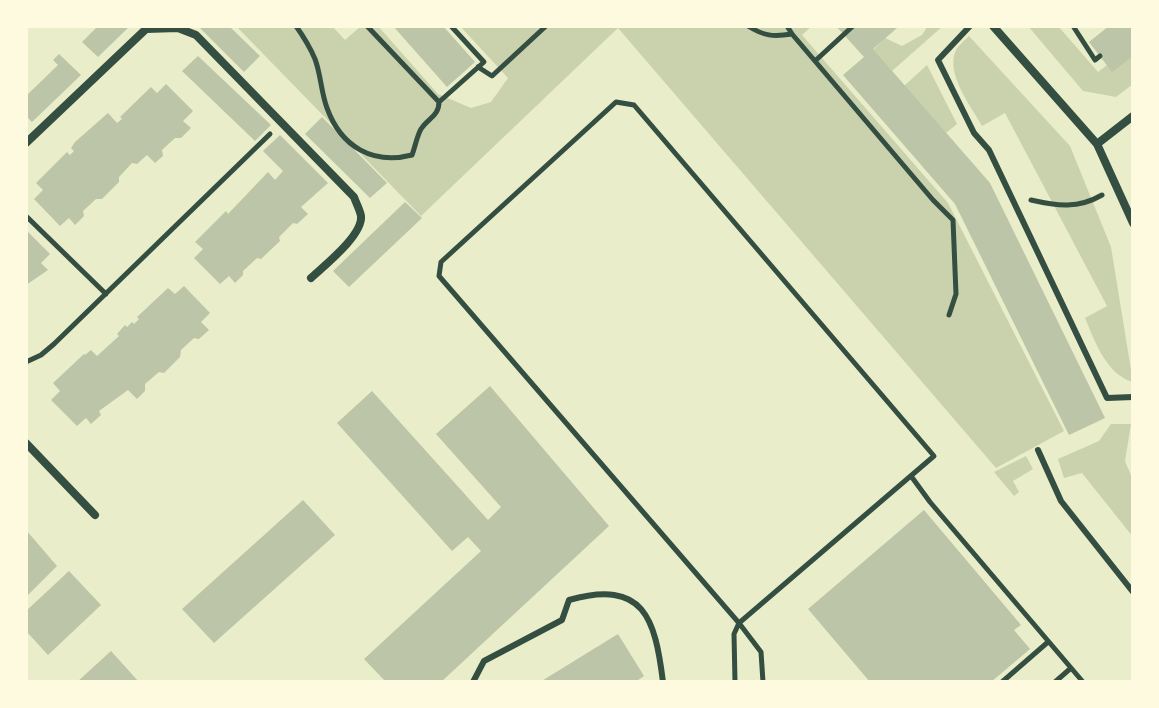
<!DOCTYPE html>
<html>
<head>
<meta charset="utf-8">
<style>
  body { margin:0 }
  #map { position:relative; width:1159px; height:708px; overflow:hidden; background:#e9edc9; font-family:Montserrat,sans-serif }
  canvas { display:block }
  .frame { position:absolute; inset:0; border:28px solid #fefae0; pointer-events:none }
</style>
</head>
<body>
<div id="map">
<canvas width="1159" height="708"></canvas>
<div class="frame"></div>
</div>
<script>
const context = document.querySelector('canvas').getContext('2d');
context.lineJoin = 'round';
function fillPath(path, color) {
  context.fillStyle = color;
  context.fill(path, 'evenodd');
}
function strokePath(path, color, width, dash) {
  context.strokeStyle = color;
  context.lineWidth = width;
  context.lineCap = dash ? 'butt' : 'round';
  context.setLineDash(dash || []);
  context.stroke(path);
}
fillPath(new Path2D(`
  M 236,26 L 332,26 L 345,40 L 361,26 L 378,26 L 438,94 L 471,108 L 491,102 L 508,78 L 460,26 L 812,26 L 802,35 L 948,203 L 1064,431 L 996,468 L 618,28 L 421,216 Z
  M 924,26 L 943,26 L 892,71 L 873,50 L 885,38 L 902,46 L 922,35 L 926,29 Z
  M 1028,26 L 1058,26 L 1098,72 L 1107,65 L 1133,56 L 1133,84 L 1116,97 L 1083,91 Z
  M 969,36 L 1070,146 L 1111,247 L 1133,382 C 1107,375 1095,342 1085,318 L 1107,306 L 1005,113 L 982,126 C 971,106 945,74 956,50 C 959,45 965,40 969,36 Z
  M 927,65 L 957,124 L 946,133 L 904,86 Z
  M 1111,424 L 1131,424 L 1125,461 L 1133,480 L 1133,537 L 1082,473 L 1064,478 L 1058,459 L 1099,441 Z
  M 1026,456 L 1033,469 L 1013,481 L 1019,492 L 1014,496 L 994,472 Z`), '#cad2ad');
fillPath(new Path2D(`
  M 98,26 L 130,26 L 98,57 L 82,42 Z
  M 198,26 L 229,26 L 260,56 L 244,72 Z
  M 393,26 L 443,26 L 475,62 L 447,87 Z
  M 836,26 L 895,26 L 897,28 L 873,49 L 990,183 L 1105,418 L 1069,435 L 955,204 L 843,75 L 864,57 Z
  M 1109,26 L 1133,26 L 1133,56 L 1112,72 L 1089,42 Z
  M 59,54 L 81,75 L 32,122 L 26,116 L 26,96 L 58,65 L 53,60 Z
  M 198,56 L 271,125 L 255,141 L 182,71 Z
  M 166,84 L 193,111 L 183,121 L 191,128 L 181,138 L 175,138 L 162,150 L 163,156 L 155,163 L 147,155 L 137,164 L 132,163 L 119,177 L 119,182 L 102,199 L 96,199 L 83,211 L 84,216 L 75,225 L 69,218 L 60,226 L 34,199 L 43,190 L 36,183 L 67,152 L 70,155 L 74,151 L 71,148 L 75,142 L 108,113 L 117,123 L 122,119 L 120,117 L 151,87 L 157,93 Z
  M 322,117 L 387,183 L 370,198 L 305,134 Z
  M 280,135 L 328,183 L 301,207 L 308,214 L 297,224 L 293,223 L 279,237 L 280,241 L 261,259 L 257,258 L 243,271 L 243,275 L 235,283 L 229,276 L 220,284 L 194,258 L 203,249 L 195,242 L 226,211 L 228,214 L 268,172 L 275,180 L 283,171 L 263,151 Z
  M 405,202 L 422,218 L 349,287 L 333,271 Z
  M 26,230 L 50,254 L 41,263 L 48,270 L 26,285 Z
  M 184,286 L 210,313 L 201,322 L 209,330 L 199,339 L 194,338 L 181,350 L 180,357 L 164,373 L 159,372 L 145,384 L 145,391 L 137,399 L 128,390 L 99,411 L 101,415 L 91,424 L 86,418 L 77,426 L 51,400 L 60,391 L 53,383 L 84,354 L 85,355 L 91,350 L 97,356 L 119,336 L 117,334 L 125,325 L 127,327 L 132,322 L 134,324 L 139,319 L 137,317 L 168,288 L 175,294 Z
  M 490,386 L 609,526 L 441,682 L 386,682 L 364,659 L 481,551 L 468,537 L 452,551 L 337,423 L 372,391 L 488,520 L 501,507 L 436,434 Z
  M 303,500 L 335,535 L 214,643 L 182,609 Z
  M 924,510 L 1021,625 L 1014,630 L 1030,649 L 991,682 L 870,682 L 808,609 Z
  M 26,530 L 57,566 L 26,597 Z
  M 69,571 L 101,605 L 48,655 L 26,631 L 26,611 Z
  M 618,634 L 644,676 L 635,682 L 540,682 Z
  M 111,651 L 139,682 L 77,682 Z`), '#bcc5a7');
strokePath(new Path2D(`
  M 296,26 C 303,36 310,47 315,59 C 321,75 321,92 327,108 C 341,147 373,165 412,155 C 415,147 417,136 421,129 C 428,118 439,116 439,102 L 367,26
  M 748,26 C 764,36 773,37 792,34 L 787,26
  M 1073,26 L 1095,60 L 1100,56
  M 792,34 L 933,200 L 953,220 L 956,294 L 949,315
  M 815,61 L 853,26
  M 478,67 L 492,76 L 546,26
  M 439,102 L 484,62 L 451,26
  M 1031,200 C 1057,206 1078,209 1102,195
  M 26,216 L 106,294
  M 26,362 L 41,355 L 54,344 L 270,134
  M 911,476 L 930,502 L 1083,682
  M 735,682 L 734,634 L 739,623 L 934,456 L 634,105 L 616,102 L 441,262 L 439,276 L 739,623 L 761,652 L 763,682
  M 1002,682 L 1048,642
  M 1055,682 L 1071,668`), '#344e41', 5);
strokePath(new Path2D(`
  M 970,26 L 938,60 L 974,133 L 989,150 L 1107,398 L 1133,397
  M 1038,450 L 1061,501 L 1133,592
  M 473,682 L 484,661 L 562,620 L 569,600 C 644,579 655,618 663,682`), '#344e41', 6);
strokePath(new Path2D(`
  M 993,26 L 1097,144
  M 1133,116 L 1097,144 L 1133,223
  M 26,143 L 146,29 L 178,28 L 196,35 L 354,197 C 356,203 360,210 361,216 C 363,235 325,265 311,278
  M 26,443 L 95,515`), '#344e41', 8);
</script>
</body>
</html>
